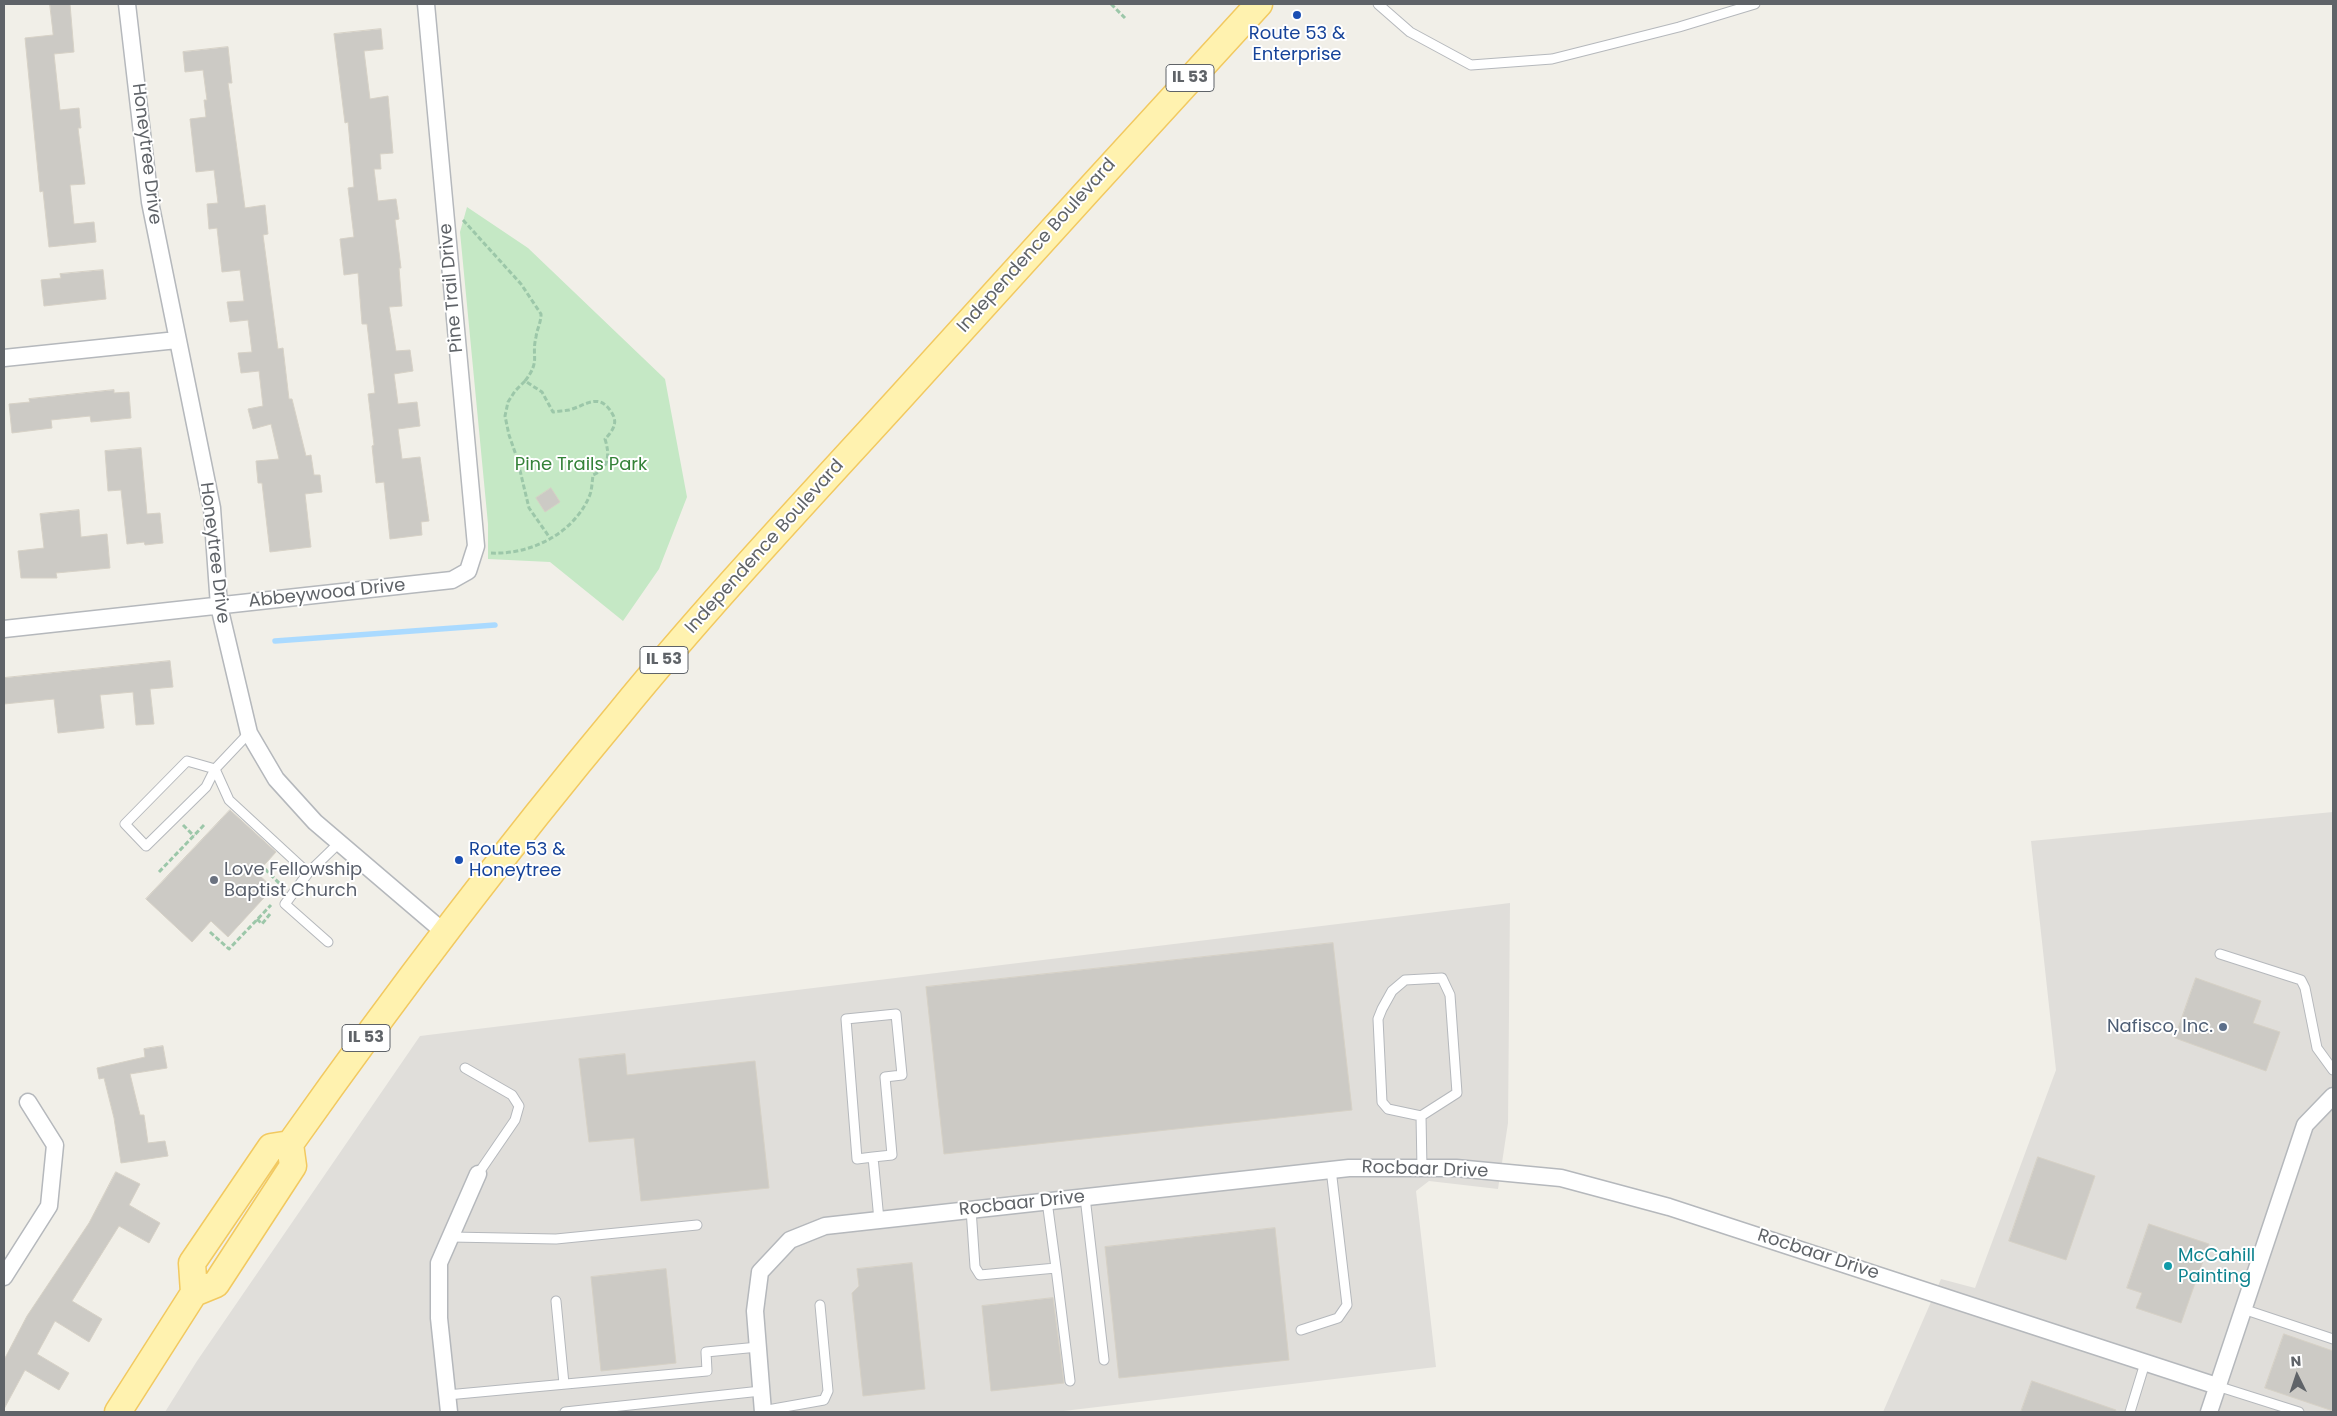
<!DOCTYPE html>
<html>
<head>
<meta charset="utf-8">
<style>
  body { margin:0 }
  #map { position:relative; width:2337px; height:1416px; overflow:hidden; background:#f1efe8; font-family:Poppins,sans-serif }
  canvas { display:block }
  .frame { position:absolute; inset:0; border:5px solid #5f6368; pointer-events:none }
  .north { position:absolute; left:2272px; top:1351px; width:50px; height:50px; -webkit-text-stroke:4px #fff; paint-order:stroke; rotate:356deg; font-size:14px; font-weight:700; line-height:20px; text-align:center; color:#5f6368 }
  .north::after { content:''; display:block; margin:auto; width:18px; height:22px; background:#5f6368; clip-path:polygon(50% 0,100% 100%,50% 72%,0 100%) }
</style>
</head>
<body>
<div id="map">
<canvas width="2337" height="1416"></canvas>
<div class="frame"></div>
<div class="north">N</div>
</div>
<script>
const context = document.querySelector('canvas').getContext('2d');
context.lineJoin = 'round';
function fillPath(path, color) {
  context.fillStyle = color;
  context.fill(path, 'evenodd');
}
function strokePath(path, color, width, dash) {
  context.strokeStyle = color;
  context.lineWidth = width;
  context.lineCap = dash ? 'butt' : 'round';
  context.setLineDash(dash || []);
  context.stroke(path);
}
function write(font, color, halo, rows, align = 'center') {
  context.font = font + ' Poppins,sans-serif';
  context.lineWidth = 4;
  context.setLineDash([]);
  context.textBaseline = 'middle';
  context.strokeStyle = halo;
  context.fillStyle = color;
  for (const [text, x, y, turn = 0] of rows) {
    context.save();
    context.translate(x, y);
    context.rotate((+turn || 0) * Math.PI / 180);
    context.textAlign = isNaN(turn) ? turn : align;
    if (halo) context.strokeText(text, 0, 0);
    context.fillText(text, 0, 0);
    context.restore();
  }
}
fillPath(new Path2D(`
  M 2333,812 L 2333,1412 L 1883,1412 L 1941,1279 L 1975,1288 L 2056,1070 L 2031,841 Z
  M 1510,903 L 1508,1123 L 1498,1189 L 1429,1181 L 1416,1191 L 1436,1367 L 1055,1412 L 165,1412 L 197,1361 L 420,1036 Z`), '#e0deda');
fillPath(new Path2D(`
  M 467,207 L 528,248 L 665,379 L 687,497 L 659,569 L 623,621 L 550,562 L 488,559 L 488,524 L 460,232 Z`), '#c5e8c5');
strokePath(new Path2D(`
  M 275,641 L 495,625`), '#aadaff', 5.5);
const building = new Path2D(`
  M 50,4 L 70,4 L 74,52 L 54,54 L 60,110 L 79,108 L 81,128 L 78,128 L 85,184 L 70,185 L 74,224 L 94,222 L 96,242 L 49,247 L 43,191 L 40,192 L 25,38 L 53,35 Z
  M 381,29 L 383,49 L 364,51 L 370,99 L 388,96 L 393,153 L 380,154 L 381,169 L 374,169 L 378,201 L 396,199 L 399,219 L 395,220 L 401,268 L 399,268 L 402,306 L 389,307 L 396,351 L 410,350 L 413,371 L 394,374 L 398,404 L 417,402 L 420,426 L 398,429 L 402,459 L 420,457 L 429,521 L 421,522 L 422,535 L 390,539 L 384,482 L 376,483 L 372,446 L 374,445 L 368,394 L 375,393 L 367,324 L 362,324 L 358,273 L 344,275 L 340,239 L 354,237 L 348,188 L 354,187 L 348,122 L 345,123 L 334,34 Z
  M 228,47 L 232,83 L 228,83 L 245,208 L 265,205 L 268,234 L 263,235 L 278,349 L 283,348 L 289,399 L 292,399 L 306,456 L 311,455 L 314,475 L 320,475 L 322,492 L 305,494 L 311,547 L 270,552 L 262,483 L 258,483 L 256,461 L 279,459 L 271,424 L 253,429 L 248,409 L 263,406 L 259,371 L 241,373 L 238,353 L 252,352 L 248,320 L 230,322 L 227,302 L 244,301 L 240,270 L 222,272 L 217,228 L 209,229 L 207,204 L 218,203 L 214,170 L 196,172 L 190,119 L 206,117 L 204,100 L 207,100 L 203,70 L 185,72 L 183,52 Z
  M 103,270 L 106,299 L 44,306 L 41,280 L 61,278 L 60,274 Z
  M 114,390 L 114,393 L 129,392 L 131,418 L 91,422 L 90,416 L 51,420 L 52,428 L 12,433 L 9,404 L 30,402 L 29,399 Z
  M 141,448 L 147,514 L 160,513 L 163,543 L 145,545 L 144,542 L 127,544 L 121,490 L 108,491 L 105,451 Z
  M 551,488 L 560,502 L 545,512 L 536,498 Z
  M 79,510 L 81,537 L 107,534 L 110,568 L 56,573 L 57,578 L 21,578 L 18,551 L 44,548 L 40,514 Z
  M 170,661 L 173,687 L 150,689 L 154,724 L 136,725 L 133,692 L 100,695 L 104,728 L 58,733 L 54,699 L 4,704 L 4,678 Z
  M 230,810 L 276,852 L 257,873 L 273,888 L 228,937 L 211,921 L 192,942 L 146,899 Z
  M 1333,943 L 1352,1110 L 944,1154 L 926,987 Z
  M 2196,978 L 2261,1001 L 2253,1023 L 2280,1032 L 2266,1071 L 2175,1038 Z
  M 163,1046 L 167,1068 L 130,1074 L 140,1115 L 144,1115 L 148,1143 L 165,1141 L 168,1156 L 121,1163 L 114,1118 L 104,1078 L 99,1079 L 97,1068 L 145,1057 L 144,1049 Z
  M 625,1054 L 627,1075 L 755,1061 L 769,1188 L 641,1201 L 634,1138 L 589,1142 L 579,1059 Z
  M 2038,1157 L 2095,1176 L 2066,1260 L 2009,1241 Z
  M 116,1172 L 140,1184 L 129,1205 L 160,1223 L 149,1243 L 119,1226 L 72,1301 L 102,1319 L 89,1342 L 55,1321 L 37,1354 L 69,1373 L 59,1390 L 25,1370 L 4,1409 L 4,1360 L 27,1316 L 89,1223 Z
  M 2149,1224 L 2209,1244 L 2181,1323 L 2136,1308 L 2142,1293 L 2127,1288 Z
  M 1275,1228 L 1289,1360 L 1119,1378 L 1105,1247 Z
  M 912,1263 L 925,1389 L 863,1396 L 852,1293 L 859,1286 L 857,1269 Z
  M 666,1269 L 676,1363 L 601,1371 L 591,1277 Z
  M 1053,1298 L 1064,1383 L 991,1391 L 982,1306 Z
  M 2284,1334 L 2333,1351 L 2333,1411 L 2265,1388 Z
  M 2032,1381 L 2116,1410 L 2115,1412 L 2021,1412 Z`);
fillPath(building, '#cccac5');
strokePath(building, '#d6d1c6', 1);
const lane = new Path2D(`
  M 1378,4 L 1410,32 L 1471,65 L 1552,59 L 1679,27 L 1755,4
  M 215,769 L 206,787 L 146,846 L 125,824 L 187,761 L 215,769 L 249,733
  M 215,769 L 229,800 L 308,873
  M 328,942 L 285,904 L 308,873 L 339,843
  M 2220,954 L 2301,980 L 2305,988 L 2317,1048 L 2333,1070
  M 465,1068 L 512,1095 L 519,1106 L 515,1120 L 478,1174
  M 1421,1116 L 1388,1109 L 1382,1102 L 1378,1019 L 1382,1009 L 1392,991 L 1405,980 L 1442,978 L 1450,995 L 1457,1093 L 1421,1116 L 1422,1168
  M 873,1157 L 892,1155 L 885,1077 L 902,1075 L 896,1014 L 846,1019 L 857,1159 L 873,1157 L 879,1220
  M 1085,1197 L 1104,1360
  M 971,1209 L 975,1267 L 980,1275 L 1056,1268 L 1047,1201
  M 451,1237 L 556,1239 L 697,1225
  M 1056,1268 L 1070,1381
  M 556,1301 L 564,1384
  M 2243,1309 L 2333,1339
  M 1301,1330 L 1338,1318 L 1347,1305 L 1331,1169
  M 2217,1386 L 2299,1412
  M 447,1395 L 707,1371 L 706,1352 L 758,1347
  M 762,1411 L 824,1400 L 828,1391 L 820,1305
  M 565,1412 L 761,1391
  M 2130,1412 L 2145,1363`);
const street = new Path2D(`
  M 127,4 L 150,202 L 212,508 L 219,606 L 249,733 L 276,779 L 315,822 L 445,933
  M 4,358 L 177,340
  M 4,629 L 452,580 L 468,571 L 476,546 L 426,4
  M 4,1277 L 49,1206 L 55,1145 L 28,1102
  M 449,1412 L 439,1318 L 439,1263 L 478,1174
  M 763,1412 L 755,1311 L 760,1272 L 790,1240 L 825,1226 L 1349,1168 L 1456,1168 L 1561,1178 L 1669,1207 L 2217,1386
  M 2209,1412 L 2305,1125 L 2333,1096`);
const primary = new Path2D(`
  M 194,1293 L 192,1263 L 271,1147 L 290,1144
  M 118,1412 L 194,1293 L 216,1284 L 293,1166 L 290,1144 C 394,997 503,853 619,714 C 708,605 804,503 899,399 C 1019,267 1138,135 1259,4`);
strokePath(lane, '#b5b8bc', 11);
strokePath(street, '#b5b8bc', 19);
strokePath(primary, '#f2c960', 29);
strokePath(new Path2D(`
  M 1111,4 L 1125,18
  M 463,220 L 521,284 L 541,314 C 541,323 537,329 536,337 C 531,358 541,360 525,381 L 542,392 L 553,412 C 558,411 564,411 569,410 C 587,405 600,391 613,415 C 618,424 611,433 605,439 C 610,455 609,468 593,475 C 592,482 592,491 589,497 C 573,534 530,555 491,553
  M 525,381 L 515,391 L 508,402 L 505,416 L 509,435 L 517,458 L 529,508 L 550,538
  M 183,825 L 194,836
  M 265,869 L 282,886
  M 159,872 L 205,824
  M 257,919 L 262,924 L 270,914
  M 210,932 L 229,949 L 271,905`), '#9cc7a9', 3, [5, 2.5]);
strokePath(lane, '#fff', 9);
strokePath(street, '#fff', 16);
strokePath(primary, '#fff2af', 26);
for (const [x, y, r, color] of [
  [1297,15,5,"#1a4fb4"],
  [459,860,5,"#1a4fb4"],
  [214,880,5,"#6b7280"],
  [2223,1027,5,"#5c6f8a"],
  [2168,1266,5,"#0f9aa8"]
]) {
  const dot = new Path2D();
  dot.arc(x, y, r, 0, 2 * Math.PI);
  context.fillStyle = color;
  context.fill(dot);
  strokePath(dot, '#fff', 2);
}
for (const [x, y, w] of [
  [1190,78,48],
  [664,660,48],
  [366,1038,48]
]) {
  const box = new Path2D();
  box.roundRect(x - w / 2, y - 13.5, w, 27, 4);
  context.fillStyle = '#fff';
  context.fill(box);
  strokePath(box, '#5f6368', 1);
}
write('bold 16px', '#5f6368', null, [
  ["IL 53",1190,78],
  ["IL 53",664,660],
  ["IL 53",366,1038]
]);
write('18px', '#164399', '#fff', [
  ["Route 53 &",1297,34],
  ["Enterprise",1297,55],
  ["Route 53 &",469,850,"left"],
  ["Honeytree",469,871,"left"]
]);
write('18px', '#5f6368', '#fff', [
  ["Honeytree Drive",146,154,83],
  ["Independence Boulevard",1037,246,-48],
  ["Pine Trail Drive",452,288,-95],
  ["Independence Boulevard",765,547,-48],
  ["Honeytree Drive",214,553,83],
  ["Abbeywood Drive",327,594,-6],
  ["Rocbaar Drive",1425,1170,2],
  ["Rocbaar Drive",1022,1204,-6],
  ["Rocbaar Drive",1818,1255,18]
]);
write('18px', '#348238', '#fff', [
  ["Pine Trails Park",581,465]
]);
write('18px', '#5b616d', '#fff', [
  ["Love Fellowship",224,870],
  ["Baptist Church",224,891]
], 'left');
write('18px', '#4e5e75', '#fff', [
  ["Nafisco, Inc.",2213,1027]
], 'right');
write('18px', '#0d838f', '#fff', [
  ["McCahill",2178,1256],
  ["Painting",2178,1277]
], 'left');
</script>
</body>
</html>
